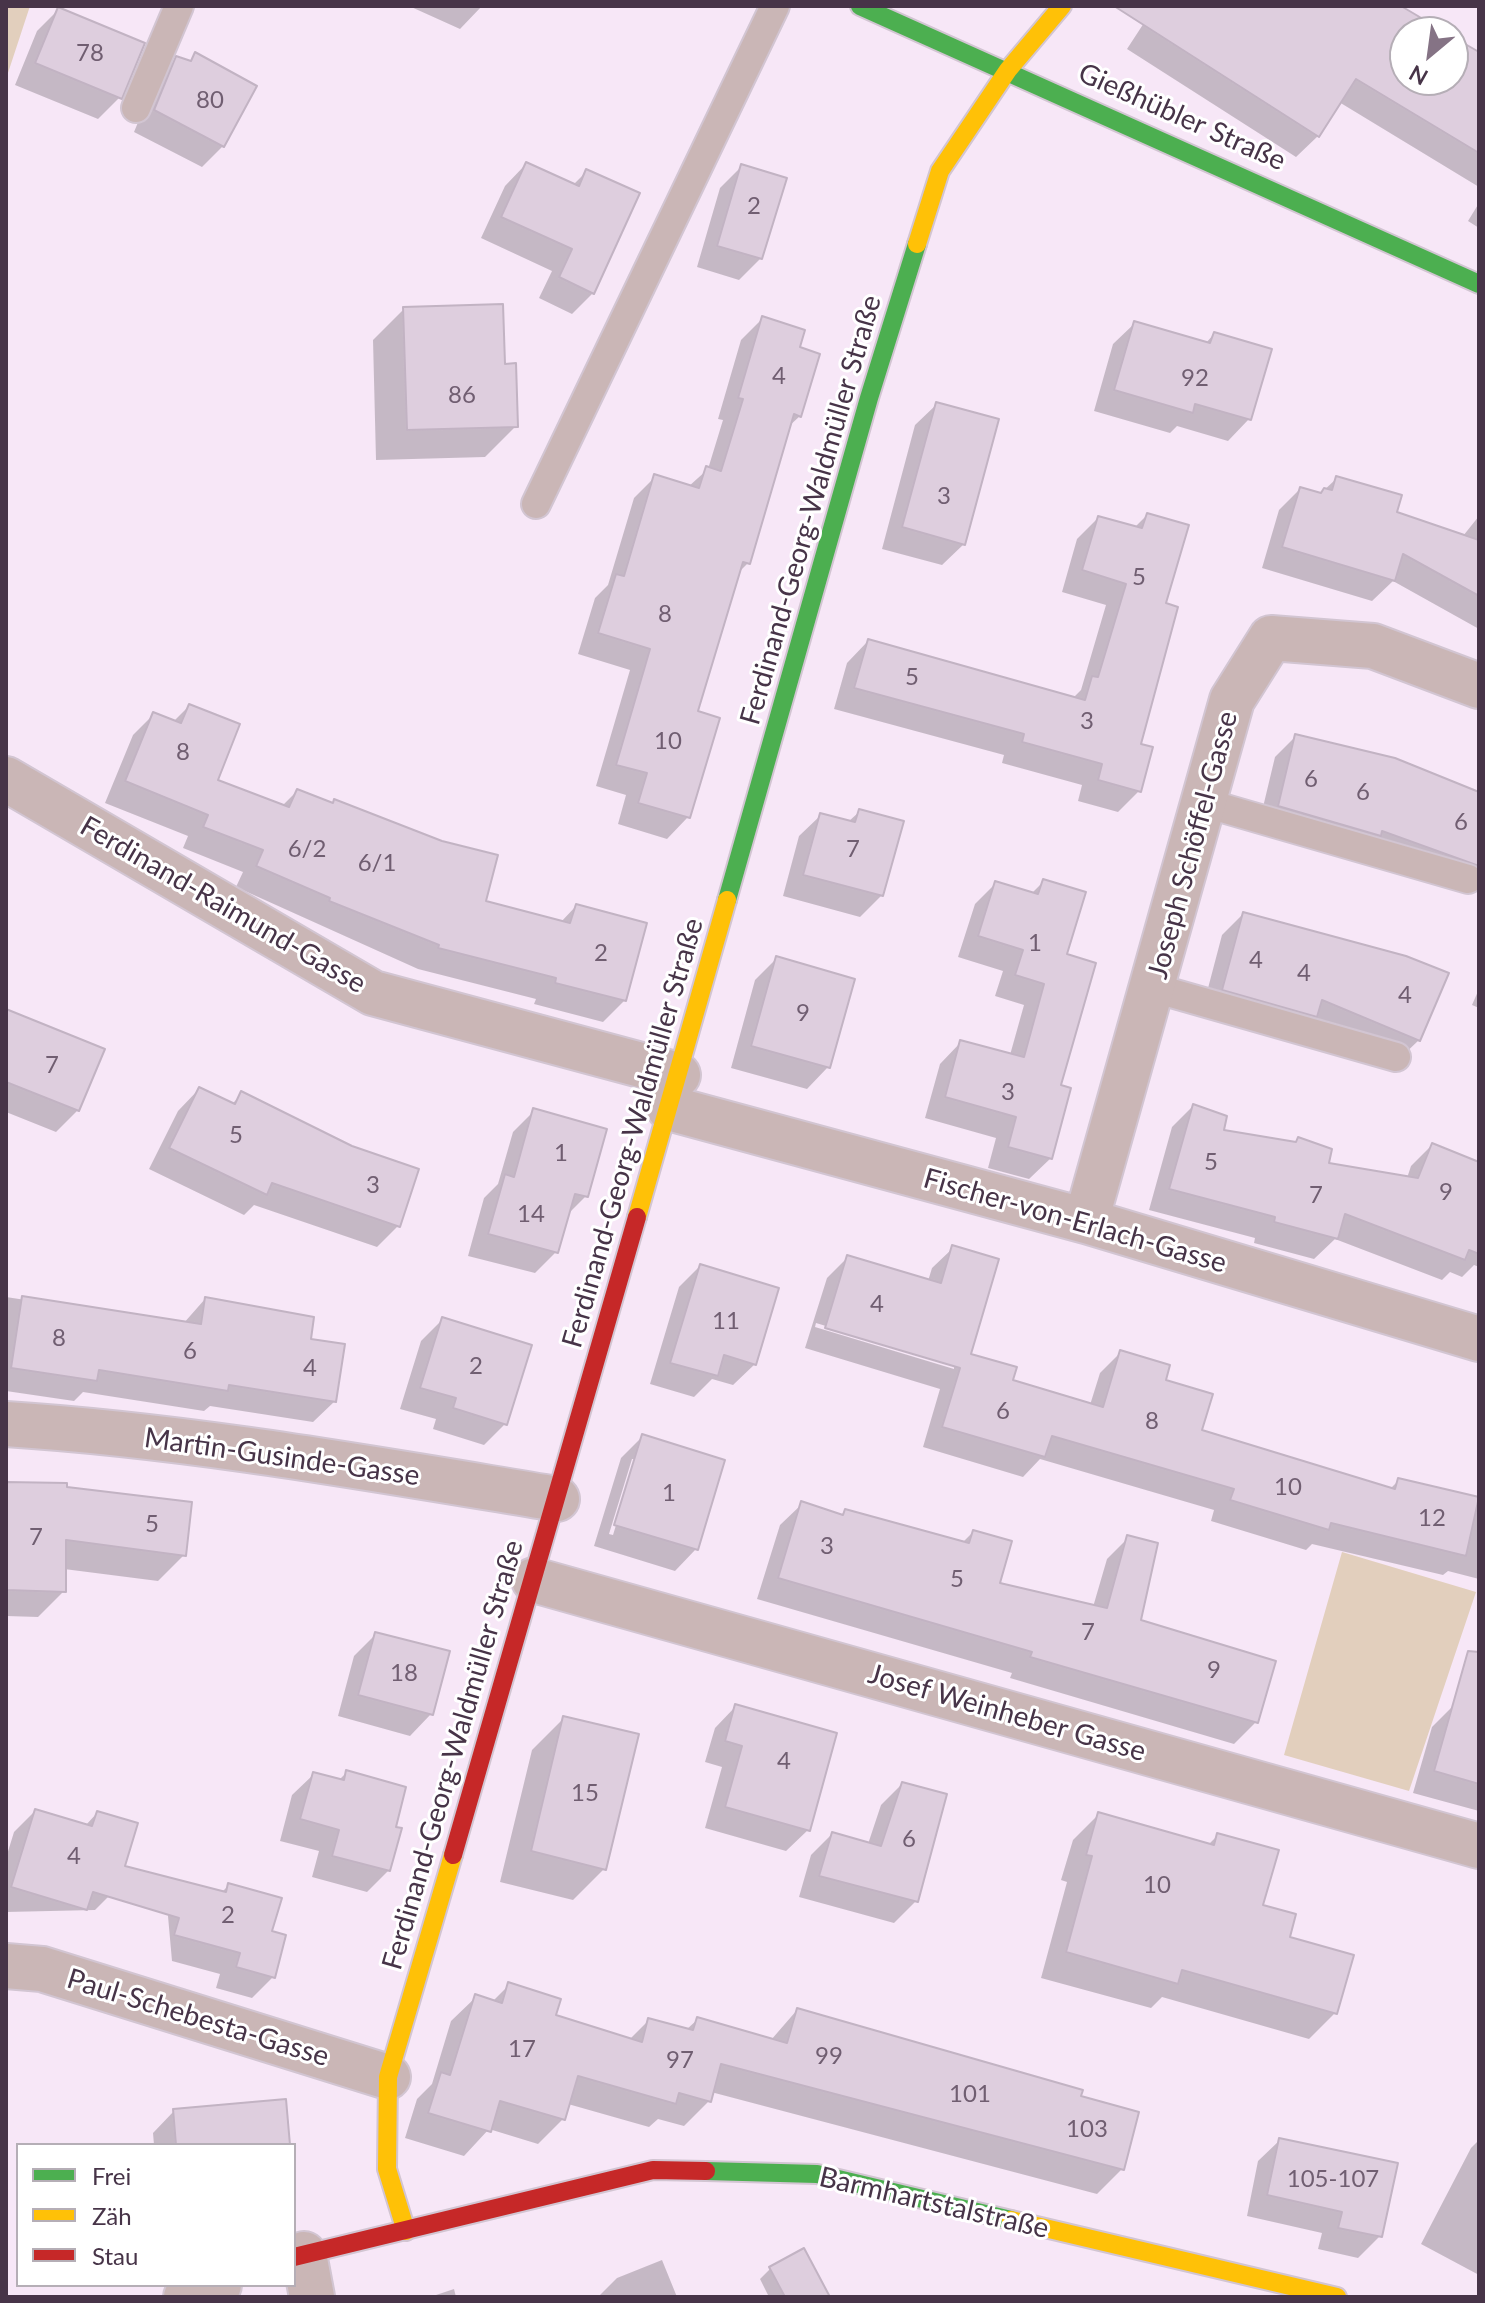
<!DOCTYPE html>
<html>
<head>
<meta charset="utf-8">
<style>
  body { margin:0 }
  #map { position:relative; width:1485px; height:2303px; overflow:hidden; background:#f7e7f7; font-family:Lato,sans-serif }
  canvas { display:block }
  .frame { position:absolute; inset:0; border:8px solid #473448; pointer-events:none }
  .legend { position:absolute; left:16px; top:2143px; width:280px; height:144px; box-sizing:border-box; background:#fff; border:2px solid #b5aeb6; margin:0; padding:10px 14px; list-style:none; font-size:24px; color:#473448 }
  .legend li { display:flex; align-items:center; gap:16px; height:40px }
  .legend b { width:40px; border:2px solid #b5aeb6 }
  .north { position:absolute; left:1389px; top:16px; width:80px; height:80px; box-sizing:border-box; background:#fff; border:2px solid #b5aeb6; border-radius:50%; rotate:209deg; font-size:22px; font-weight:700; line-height:32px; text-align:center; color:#473448 }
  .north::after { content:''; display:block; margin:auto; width:28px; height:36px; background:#857385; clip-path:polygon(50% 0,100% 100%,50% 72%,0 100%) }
</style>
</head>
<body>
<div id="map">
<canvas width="1485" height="2303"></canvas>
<div class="frame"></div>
<ul class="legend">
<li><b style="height:10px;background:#4caf50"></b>Frei</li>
<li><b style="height:10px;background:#ffc107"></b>Zäh</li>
<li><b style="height:10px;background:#c62828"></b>Stau</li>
</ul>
<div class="north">N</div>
</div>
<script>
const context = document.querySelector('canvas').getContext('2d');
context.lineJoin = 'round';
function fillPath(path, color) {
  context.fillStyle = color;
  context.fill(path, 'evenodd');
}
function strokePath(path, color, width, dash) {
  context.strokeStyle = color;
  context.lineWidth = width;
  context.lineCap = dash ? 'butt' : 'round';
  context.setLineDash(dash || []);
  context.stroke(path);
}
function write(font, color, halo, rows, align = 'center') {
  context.font = font + ' Lato,sans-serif';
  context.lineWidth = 6;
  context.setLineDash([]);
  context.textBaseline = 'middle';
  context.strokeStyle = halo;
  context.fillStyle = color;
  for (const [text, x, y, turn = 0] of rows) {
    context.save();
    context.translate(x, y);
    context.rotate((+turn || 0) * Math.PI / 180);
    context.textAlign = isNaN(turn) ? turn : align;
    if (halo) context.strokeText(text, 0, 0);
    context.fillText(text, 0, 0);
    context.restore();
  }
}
fillPath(new Path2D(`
  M 6,6 L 30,6 L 6,79 Z
  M 1342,1552 L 1476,1592 L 1409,1791 L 1284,1755 Z`), '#e2cfbd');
fillPath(new Path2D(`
  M 409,6 L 482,6 L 460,29 Z
  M 1155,6 L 1397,6 L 1441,32 L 1405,32 L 1405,80 L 1453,80 L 1453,39 L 1479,64 L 1479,187 L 1339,102 L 1318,136 L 1296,157 L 1127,49 Z
  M 58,10 L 120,97 L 98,119 L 15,85 L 37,31 Z
  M 196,55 L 223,146 L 202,167 L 134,132 L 156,79 L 177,58 L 188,63 Z
  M 526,164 L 573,185 L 587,171 L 593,293 L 572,314 L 539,298 L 552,271 L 481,238 L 505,186 Z
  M 742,166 L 761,258 L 739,280 L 697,267 L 720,188 Z
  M 1479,203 L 1479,228 L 1468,221 Z
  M 404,309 L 516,426 L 485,457 L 376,460 L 373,340 Z
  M 763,318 L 797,348 L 800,416 L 788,427 L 748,563 L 737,574 L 695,713 L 688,817 L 667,839 L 618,824 L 626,795 L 596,786 L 630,670 L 578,654 L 595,598 L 608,585 L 634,498 L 655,477 L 688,487 L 708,469 L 723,420 L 718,419 L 741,340 Z
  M 1135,323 L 1205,344 L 1214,334 L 1249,419 L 1228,441 L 1177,426 L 1170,433 L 1094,411 L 1113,344 Z
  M 937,404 L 964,544 L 942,565 L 882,549 L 915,425 Z
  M 1337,478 L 1395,514 L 1463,536 L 1479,516 L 1479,629 L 1393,581 L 1372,601 L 1262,568 L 1279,510 L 1300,489 L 1320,494 Z
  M 1147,515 L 1164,605 L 1138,745 L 1139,791 L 1118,812 L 1078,801 L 1082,785 L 1002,763 L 1004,755 L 834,709 L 847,663 L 868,641 L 1072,699 L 1081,690 L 1106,605 L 1062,592 L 1077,539 L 1098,518 L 1134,528 Z
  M 189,706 L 216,781 L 282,806 L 297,791 L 331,804 L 335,801 L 484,902 L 560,923 L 576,906 L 625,1000 L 603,1022 L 534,1004 L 536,999 L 418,969 L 236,887 L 243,872 L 183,848 L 188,836 L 105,803 L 133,735 L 154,714 L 173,722 Z
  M 1296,736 L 1479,794 L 1479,878 L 1464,893 L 1451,883 L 1258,828 L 1275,757 Z
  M 859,812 L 882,895 L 860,917 L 783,896 L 799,836 L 821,815 L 848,822 Z
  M 1044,881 L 1065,955 L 1051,1158 L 1029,1179 L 988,1168 L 996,1138 L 925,1118 L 940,1064 L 961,1042 L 1010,1055 L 1024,1005 L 995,996 L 1003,971 L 958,957 L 975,904 L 996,883 L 1031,894 Z
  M 1243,914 L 1419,1040 L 1397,1061 L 1202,1011 L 1222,935 Z
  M 777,958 L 828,1067 L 807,1089 L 731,1068 L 755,980 Z
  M 1479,989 L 1479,1008 L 1472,1005 Z
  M 6,1011 L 78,1110 L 56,1132 L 6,1112 Z
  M 199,1089 L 231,1105 L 242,1094 L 398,1226 L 377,1247 L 254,1205 L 244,1215 L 149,1169 L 178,1111 Z
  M 1193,1106 L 1222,1132 L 1294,1143 L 1298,1139 L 1326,1165 L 1407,1178 L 1411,1166 L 1432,1145 L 1479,1164 L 1479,1267 L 1474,1265 L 1462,1277 L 1450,1272 L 1442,1280 L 1335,1239 L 1314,1259 L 1254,1243 L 1255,1238 L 1149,1210 L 1172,1127 Z
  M 534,1111 L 586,1196 L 566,1216 L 556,1252 L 535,1273 L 468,1256 L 484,1198 L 498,1184 L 513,1132 Z
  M 953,1248 L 969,1355 L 1011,1381 L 1090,1405 L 1100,1373 L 1121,1352 L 1164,1382 L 1200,1431 L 1390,1489 L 1399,1480 L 1479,1499 L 1479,1579 L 1448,1571 L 1443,1575 L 1312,1544 L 1306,1550 L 1211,1521 L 1214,1510 L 1040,1459 L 1023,1477 L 923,1447 L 940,1389 L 805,1348 L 827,1278 L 848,1257 L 928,1281 L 932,1268 ZM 816,1323 L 954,1365 L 954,1369 L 815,1327 Z
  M 700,1266 L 755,1364 L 733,1385 L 712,1379 L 694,1397 L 650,1384 L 679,1287 Z
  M 6,1297 L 183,1324 L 205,1299 L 308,1340 L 335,1401 L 313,1422 L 210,1406 L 204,1411 L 83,1392 L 74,1401 L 6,1391 Z
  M 443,1319 L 505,1424 L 484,1445 L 433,1429 L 436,1419 L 400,1409 L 421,1341 Z
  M 642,1437 L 723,1462 L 696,1549 L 675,1571 L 594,1546 L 621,1458 ZM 632,1459 L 636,1459 L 613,1535 L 609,1534 Z
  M 6,1484 L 65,1488 L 184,1555 L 158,1581 L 64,1569 L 64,1591 L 38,1617 L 6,1616 Z
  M 802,1504 L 840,1516 L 845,1511 L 962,1543 L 973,1532 L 997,1585 L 1093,1607 L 1107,1559 L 1128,1538 L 1138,1621 L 1256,1722 L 1234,1744 L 1010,1678 L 1012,1673 L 757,1599 L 780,1525 Z
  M 376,1634 L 431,1714 L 410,1736 L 338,1716 L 354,1656 Z
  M 1479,1692 L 1479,1811 L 1413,1793 L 1432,1727 L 1453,1706 Z
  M 736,1706 L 808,1830 L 786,1851 L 705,1828 L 722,1767 L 705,1762 L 715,1728 Z
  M 564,1718 L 604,1869 L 573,1900 L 500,1882 L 532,1750 Z
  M 347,1772 L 393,1828 L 389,1870 L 367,1892 L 312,1877 L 319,1851 L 280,1841 L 292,1795 L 314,1774 L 338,1781 Z
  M 902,1784 L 916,1901 L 894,1923 L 799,1897 L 811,1855 L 832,1834 L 868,1844 L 881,1805 Z
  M 35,1811 L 85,1826 L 97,1813 L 116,1889 L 95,1910 L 6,1912 L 6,1858 L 14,1832 Z
  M 1099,1814 L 1208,1845 L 1218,1835 L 1261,1907 L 1287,1939 L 1335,2013 L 1309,2039 L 1162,1997 L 1151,2008 L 1041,1978 L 1067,1882 L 1061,1880 L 1073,1840 Z
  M 229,1885 L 270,1933 L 273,1977 L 252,1998 L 216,1988 L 220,1974 L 172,1961 L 167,1905 L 221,1893 Z
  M 509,1985 L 554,2017 L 629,2040 L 649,2020 L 686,2030 L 698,2019 L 771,2040 L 797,2010 L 1078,2098 L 1122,2169 L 1097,2194 L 711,2092 L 709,2101 L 684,2126 L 658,2119 L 649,2127 L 568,2104 L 563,2119 L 538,2144 L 489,2129 L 464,2156 L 405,2138 L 417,2099 L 432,2084 L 451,2021 L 476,1997 L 492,2002 Z
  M 174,2111 L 288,2145 L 154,2145 L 153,2133 Z
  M 1280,2140 L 1380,2236 L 1358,2258 L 1318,2249 L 1322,2233 L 1247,2216 L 1258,2161 Z
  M 1479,2140 L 1479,2275 L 1421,2244 L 1471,2148 Z
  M 18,2169 L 18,2205 L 16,2171 Z
  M 662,2260 L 677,2297 L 598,2297 L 617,2278 Z
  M 770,2269 L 821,2297 L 769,2297 L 760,2279 Z
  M 454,2289 L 456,2297 L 430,2297 Z`), '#0003');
const building = new Path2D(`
  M 1114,6 L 1401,6 L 1445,32 L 1405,32 L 1405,80 L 1453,80 L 1453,37 L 1479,52 L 1479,153 L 1356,79 L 1319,137 Z
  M 58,7 L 145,43 L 122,99 L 35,63 Z
  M 195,52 L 257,86 L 224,147 L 154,110 L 176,56 L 191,61 Z
  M 526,162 L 579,186 L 586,169 L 640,193 L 594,294 L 559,277 L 572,249 L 501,217 Z
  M 741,164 L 787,178 L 762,259 L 717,246 Z
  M 503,304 L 505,364 L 516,363 L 518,427 L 407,430 L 403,307 Z
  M 762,316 L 805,330 L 800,347 L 820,354 L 801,417 L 794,414 L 750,564 L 743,562 L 698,711 L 720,718 L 690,818 L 638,803 L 647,773 L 616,765 L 650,649 L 598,633 L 616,574 L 624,576 L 654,474 L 699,488 L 706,466 L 721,471 L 743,399 L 738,398 Z
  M 1134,321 L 1210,343 L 1214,332 L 1272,349 L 1251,420 L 1195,404 L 1193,413 L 1114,390 Z
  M 936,402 L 999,419 L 965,545 L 902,527 Z
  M 1336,476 L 1402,495 L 1397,512 L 1479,540 L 1479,596 L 1403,554 L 1395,581 L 1282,547 L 1300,487 L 1321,493 L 1324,488 L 1332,490 Z
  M 1147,513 L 1189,525 L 1166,603 L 1178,607 L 1141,744 L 1153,747 L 1141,792 L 1098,780 L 1102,764 L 1022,742 L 1024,734 L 854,688 L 868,639 L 1085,700 L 1092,676 L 1098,677 L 1126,584 L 1082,570 L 1098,516 L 1142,528 Z
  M 189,704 L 240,724 L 218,780 L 289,807 L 297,789 L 333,803 L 334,799 L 442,841 L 498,855 L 486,901 L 570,923 L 576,904 L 647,923 L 626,1001 L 555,983 L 556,978 L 438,948 L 439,945 L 329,901 L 330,898 L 256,866 L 263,850 L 203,827 L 208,815 L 125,781 L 153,712 L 181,723 Z
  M 1295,734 L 1395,758 L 1479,792 L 1479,866 L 1382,831 L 1381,836 L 1278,806 Z
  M 859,809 L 904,821 L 883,896 L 803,875 L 820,813 L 855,822 Z
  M 1043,879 L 1086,892 L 1067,954 L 1096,963 L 1061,1085 L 1071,1088 L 1052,1159 L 1008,1147 L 1016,1117 L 945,1097 L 960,1040 L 1024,1057 L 1044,984 L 1015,975 L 1023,950 L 978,936 L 995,881 L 1038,894 Z
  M 1243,912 L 1406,956 L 1449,973 L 1420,1041 L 1322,1000 L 1317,1017 L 1222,990 Z
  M 776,956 L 855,979 L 830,1068 L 751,1046 Z
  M 6,1009 L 105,1049 L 79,1111 L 6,1082 Z
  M 199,1087 L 235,1104 L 241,1091 L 352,1146 L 419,1169 L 400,1227 L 272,1183 L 267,1195 L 169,1148 Z
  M 1193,1104 L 1227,1116 L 1224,1130 L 1296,1142 L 1298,1137 L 1332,1149 L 1329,1163 L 1418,1178 L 1432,1143 L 1479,1162 L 1479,1254 L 1469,1250 L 1465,1260 L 1345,1214 L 1338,1239 L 1274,1222 L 1275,1217 L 1169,1189 Z
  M 533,1108 L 607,1129 L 588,1197 L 575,1194 L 558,1253 L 488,1234 L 505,1174 L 514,1177 Z
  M 952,1245 L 999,1259 L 971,1354 L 1017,1367 L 1013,1380 L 1103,1407 L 1120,1350 L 1170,1365 L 1166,1380 L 1213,1394 L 1202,1430 L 1395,1489 L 1398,1478 L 1479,1497 L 1466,1556 L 1331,1523 L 1329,1530 L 1230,1500 L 1234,1489 L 1052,1436 L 1045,1457 L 942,1427 L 960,1368 L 825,1328 L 847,1255 L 941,1283 Z
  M 700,1264 L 779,1288 L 756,1365 L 724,1355 L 718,1376 L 670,1363 Z
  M 22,1296 L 201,1324 L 205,1297 L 314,1317 L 311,1339 L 345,1344 L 336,1402 L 229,1385 L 228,1391 L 99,1370 L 97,1381 L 11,1368 Z
  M 442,1317 L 532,1345 L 507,1425 L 453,1408 L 456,1398 L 420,1388 Z
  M 642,1434 L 725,1460 L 698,1550 L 614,1525 Z
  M 6,1482 L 67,1483 L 67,1487 L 192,1502 L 186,1556 L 66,1540 L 66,1592 L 6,1590 Z
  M 801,1501 L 843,1515 L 845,1509 L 969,1543 L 973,1530 L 1012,1541 L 1000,1583 L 1107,1608 L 1127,1535 L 1158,1543 L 1141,1620 L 1276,1661 L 1258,1723 L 1030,1657 L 1032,1652 L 778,1578 Z
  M 375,1632 L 450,1651 L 433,1715 L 358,1695 Z
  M 1468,1651 L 1479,1652 L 1479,1784 L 1434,1771 Z
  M 735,1704 L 837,1733 L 810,1831 L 725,1807 L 742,1746 L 725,1741 Z
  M 563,1716 L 639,1734 L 606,1870 L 531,1851 Z
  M 346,1770 L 406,1787 L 396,1827 L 402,1828 L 390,1871 L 332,1856 L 339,1830 L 300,1819 L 313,1772 L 344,1780 Z
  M 902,1782 L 947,1794 L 918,1902 L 819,1876 L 832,1832 L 881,1846 Z
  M 35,1809 L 92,1826 L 97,1811 L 138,1823 L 125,1866 L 226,1892 L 228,1883 L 282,1898 L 272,1931 L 286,1935 L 275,1978 L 236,1967 L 240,1953 L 174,1935 L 179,1918 L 93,1892 L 87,1910 L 11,1887 Z
  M 1098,1812 L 1214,1845 L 1217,1833 L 1279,1850 L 1263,1905 L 1296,1914 L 1290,1937 L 1354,1955 L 1337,2014 L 1182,1970 L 1178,1984 L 1066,1952 L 1092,1856 L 1086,1855 Z
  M 508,1982 L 561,1999 L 556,2015 L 642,2042 L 648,2018 L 693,2030 L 697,2017 L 787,2043 L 797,2008 L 1083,2090 L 1081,2096 L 1139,2112 L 1124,2170 L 721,2064 L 711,2102 L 679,2093 L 676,2104 L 578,2076 L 565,2120 L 500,2101 L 491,2132 L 428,2113 L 441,2072 L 450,2075 L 475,1994 L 502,2003 Z
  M 286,2099 L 290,2145 L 176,2145 L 173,2109 Z
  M 1279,2138 L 1398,2163 L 1382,2237 L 1338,2228 L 1342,2212 L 1267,2195 Z
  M 804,2248 L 830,2297 L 785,2297 L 769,2267 Z`);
fillPath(building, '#decede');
strokePath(building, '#c2b3c3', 2);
const lane = new Path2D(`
  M 136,108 L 179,6
  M 536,504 L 775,6
  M 1205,803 L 1468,879
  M 1154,988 L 1396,1057`);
const street = new Path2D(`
  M 6,779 L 373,993 L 678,1075
  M 669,1108 L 1086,1221 L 1479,1339
  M 1086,1221 L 1232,700 L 1271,638 L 1373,646 L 1479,686
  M 6,1424 C 191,1436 374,1469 557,1499
  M 534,1580 L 1479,1846
  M 6,1966 L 42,1969 L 388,2077
  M 304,2254 L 312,2297
  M 186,2297 L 219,2285`);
const fast = new Path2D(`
  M 860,6 L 1479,284
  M 727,900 L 869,398 L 917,244
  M 706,2171 L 817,2174 L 1011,2220`);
const slow = new Path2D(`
  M 917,244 L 940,171 L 1008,70 L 1062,6
  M 637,1217 L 727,900
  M 1011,2220 L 1337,2297
  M 406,2231 L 387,2169 L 388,2077 L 453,1855`);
const jam = new Path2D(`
  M 453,1855 L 637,1217
  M 294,2257 L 653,2170 L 706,2171`);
strokePath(lane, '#d2c5d2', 32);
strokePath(street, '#d2c5d2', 48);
strokePath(fast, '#d2c5d2', 22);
strokePath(slow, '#d2c5d2', 22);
strokePath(jam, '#d2c5d2', 22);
strokePath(lane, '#cab6b6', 28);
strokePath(street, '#cab6b6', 44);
strokePath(fast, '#4caf50', 18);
strokePath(slow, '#ffc107', 18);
strokePath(jam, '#c62828', 18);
write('24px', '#705e71', null, [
  ["78",90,53],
  ["80",210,100],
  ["2",754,206],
  ["4",779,376],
  ["92",1195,378],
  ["86",462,395],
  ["3",944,496],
  ["5",1139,577],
  ["8",665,614],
  ["5",912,677],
  ["3",1087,721],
  ["10",668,741],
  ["8",183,752],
  ["6",1311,779],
  ["6",1363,792],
  ["6",1461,822],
  ["6/2",307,849],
  ["7",853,849],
  ["6/1",377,863],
  ["1",1035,943],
  ["2",601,953],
  ["4",1256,960],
  ["4",1304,973],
  ["4",1405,995],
  ["9",803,1013],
  ["7",52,1065],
  ["3",1008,1092],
  ["5",236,1135],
  ["1",561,1153],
  ["5",1211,1162],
  ["3",373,1185],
  ["9",1446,1192],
  ["7",1316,1195],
  ["14",531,1214],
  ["4",877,1304],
  ["11",726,1321],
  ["8",59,1338],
  ["6",190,1351],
  ["2",476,1366],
  ["4",310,1368],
  ["6",1003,1411],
  ["8",1152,1421],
  ["10",1288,1487],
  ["1",669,1493],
  ["12",1432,1518],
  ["5",152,1524],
  ["7",36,1537],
  ["3",827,1546],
  ["5",957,1579],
  ["7",1088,1632],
  ["9",1214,1670],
  ["18",404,1673],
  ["4",784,1761],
  ["15",585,1793],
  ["6",909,1839],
  ["4",74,1856],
  ["10",1157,1885],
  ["2",228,1915],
  ["17",522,2049],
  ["99",829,2056],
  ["97",680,2060],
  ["101",970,2094],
  ["103",1087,2129],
  ["105-107",1333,2179]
]);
write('28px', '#473448', '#fff', [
  ["Gießhübler Straße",1182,117,24],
  ["Ferdinand-Georg-Waldmüller Straße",811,510,-74],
  ["Joseph Schöffel-Gasse",1193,845,-75],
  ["Ferdinand-Raimund-Gasse",223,905,30],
  ["Ferdinand-Georg-Waldmüller Straße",633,1133,-74],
  ["Fischer-von-Erlach-Gasse",1075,1221,16],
  ["Martin-Gusinde-Gasse",282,1457,8],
  ["Josef Weinheber Gasse",1007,1713,16],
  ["Ferdinand-Georg-Waldmüller Straße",453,1755,-74],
  ["Paul-Schebesta-Gasse",198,2018,17],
  ["Barmhartstalstraße",934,2203,13]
]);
</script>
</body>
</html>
